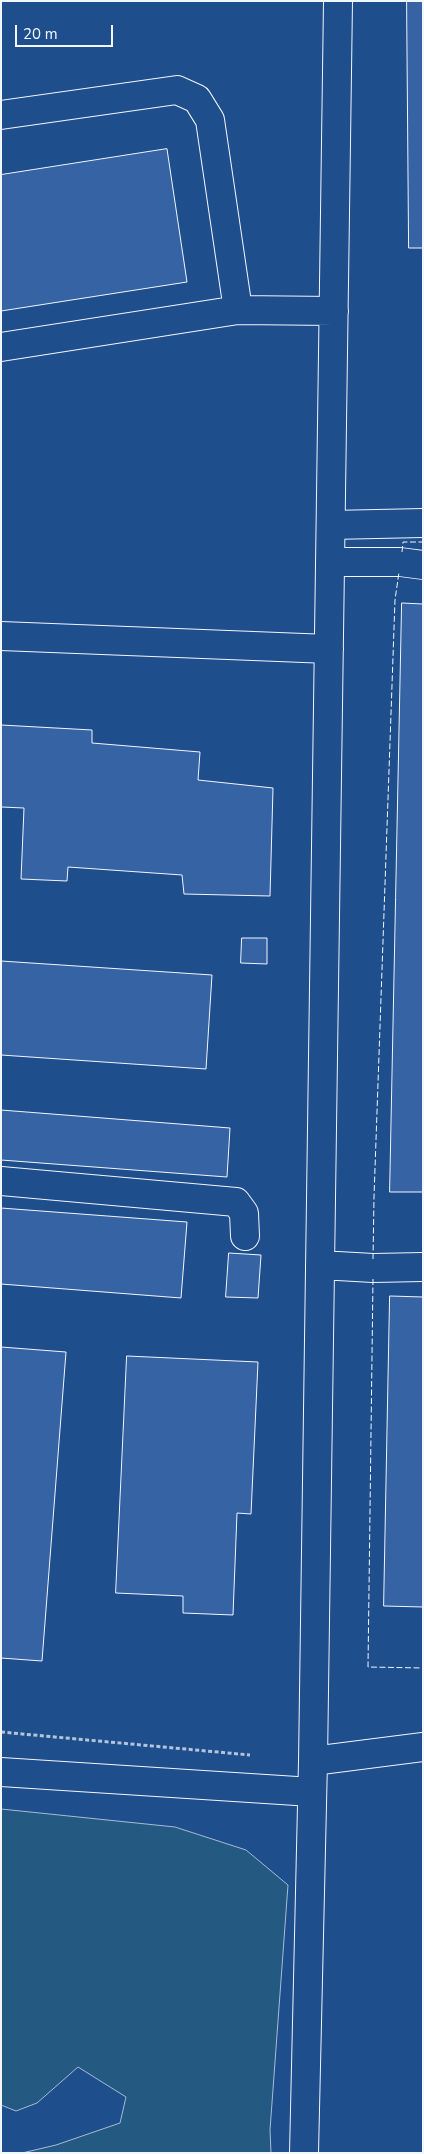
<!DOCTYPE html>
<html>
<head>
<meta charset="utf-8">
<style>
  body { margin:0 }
  #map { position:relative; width:424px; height:2154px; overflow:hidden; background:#1f4e8c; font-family:"Nunito Sans",sans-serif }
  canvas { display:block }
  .frame { position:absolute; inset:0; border:2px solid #f2f6ff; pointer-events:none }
  .scale { position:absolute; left:15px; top:25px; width:98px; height:22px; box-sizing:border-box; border:2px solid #f2f6ff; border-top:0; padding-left:6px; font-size:15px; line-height:18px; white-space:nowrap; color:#f2f6ff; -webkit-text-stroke:4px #1f4e8c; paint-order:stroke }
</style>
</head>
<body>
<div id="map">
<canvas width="424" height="2154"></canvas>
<div class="frame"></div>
<div class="scale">20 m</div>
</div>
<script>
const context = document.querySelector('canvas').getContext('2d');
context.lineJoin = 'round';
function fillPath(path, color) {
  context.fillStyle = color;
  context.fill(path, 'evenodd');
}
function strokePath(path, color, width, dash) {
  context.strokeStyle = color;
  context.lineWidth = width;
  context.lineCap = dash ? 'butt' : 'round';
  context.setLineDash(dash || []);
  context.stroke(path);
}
const green = new Path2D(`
  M 1,1809 L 175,1827 L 246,1850 L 288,1885 L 270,2130 L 271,2153 L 22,2153 L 56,2145 L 120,2123 L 126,2097 L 78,2067 L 37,2103 L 16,2111 L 1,2105 Z`);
fillPath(green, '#245a82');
strokePath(green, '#a8bbd7', 1);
const building = new Path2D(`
  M 407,1 L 423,1 L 423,248 L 409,248 Z
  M 167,149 L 187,282 L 1,311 L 1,175 Z
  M 402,603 L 423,604 L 423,1192 L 390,1192 Z
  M 1,725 L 92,730 L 92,743 L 200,752 L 198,780 L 273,788 L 270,896 L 184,894 L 182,875 L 68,867 L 67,881 L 21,879 L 24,808 L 1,807 Z
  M 242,938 L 267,938 L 267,964 L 241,963 Z
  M 1,961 L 212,975 L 206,1069 L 1,1055 Z
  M 1,1110 L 230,1128 L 227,1177 L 1,1160 Z
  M 1,1208 L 187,1222 L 181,1298 L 1,1284 Z
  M 229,1253 L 261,1255 L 258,1298 L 226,1297 Z
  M 390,1296 L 423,1297 L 423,1607 L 384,1606 Z
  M 1,1347 L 66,1352 L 42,1661 L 1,1658 Z
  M 127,1356 L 258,1362 L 251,1514 L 237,1513 L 233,1615 L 183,1613 L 183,1596 L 116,1593 Z`);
fillPath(building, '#3563a3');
strokePath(building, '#f2f6ff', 1);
const minor = new Path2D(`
  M 1,115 L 177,90 L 197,99 L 210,120 L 238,310
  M 1,347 L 238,310 L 334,311
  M 331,525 L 423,523
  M 330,562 L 400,562 L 423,565
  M 1,636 L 329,649
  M 1,1181 L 236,1202 L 244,1213 L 245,1236
  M 320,1265 L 373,1268 L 423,1267
  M 313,1761 L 423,1747
  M 1,1772 L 312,1792
  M 304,2153 L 313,1761 L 338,1`);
strokePath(minor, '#f2f6ff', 30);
strokePath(new Path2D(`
  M 1,1732 L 250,1755`), '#b3c4dc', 3, [4, 2.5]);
strokePath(minor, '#1f4e8c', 28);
strokePath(new Path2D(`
  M 402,552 L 403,542 L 423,542
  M 373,1259 L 374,1197 L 395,600 L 399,572
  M 373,1279 L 368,1667 L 423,1668`), '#f2f6ff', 1, [6, 2.5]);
</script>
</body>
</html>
